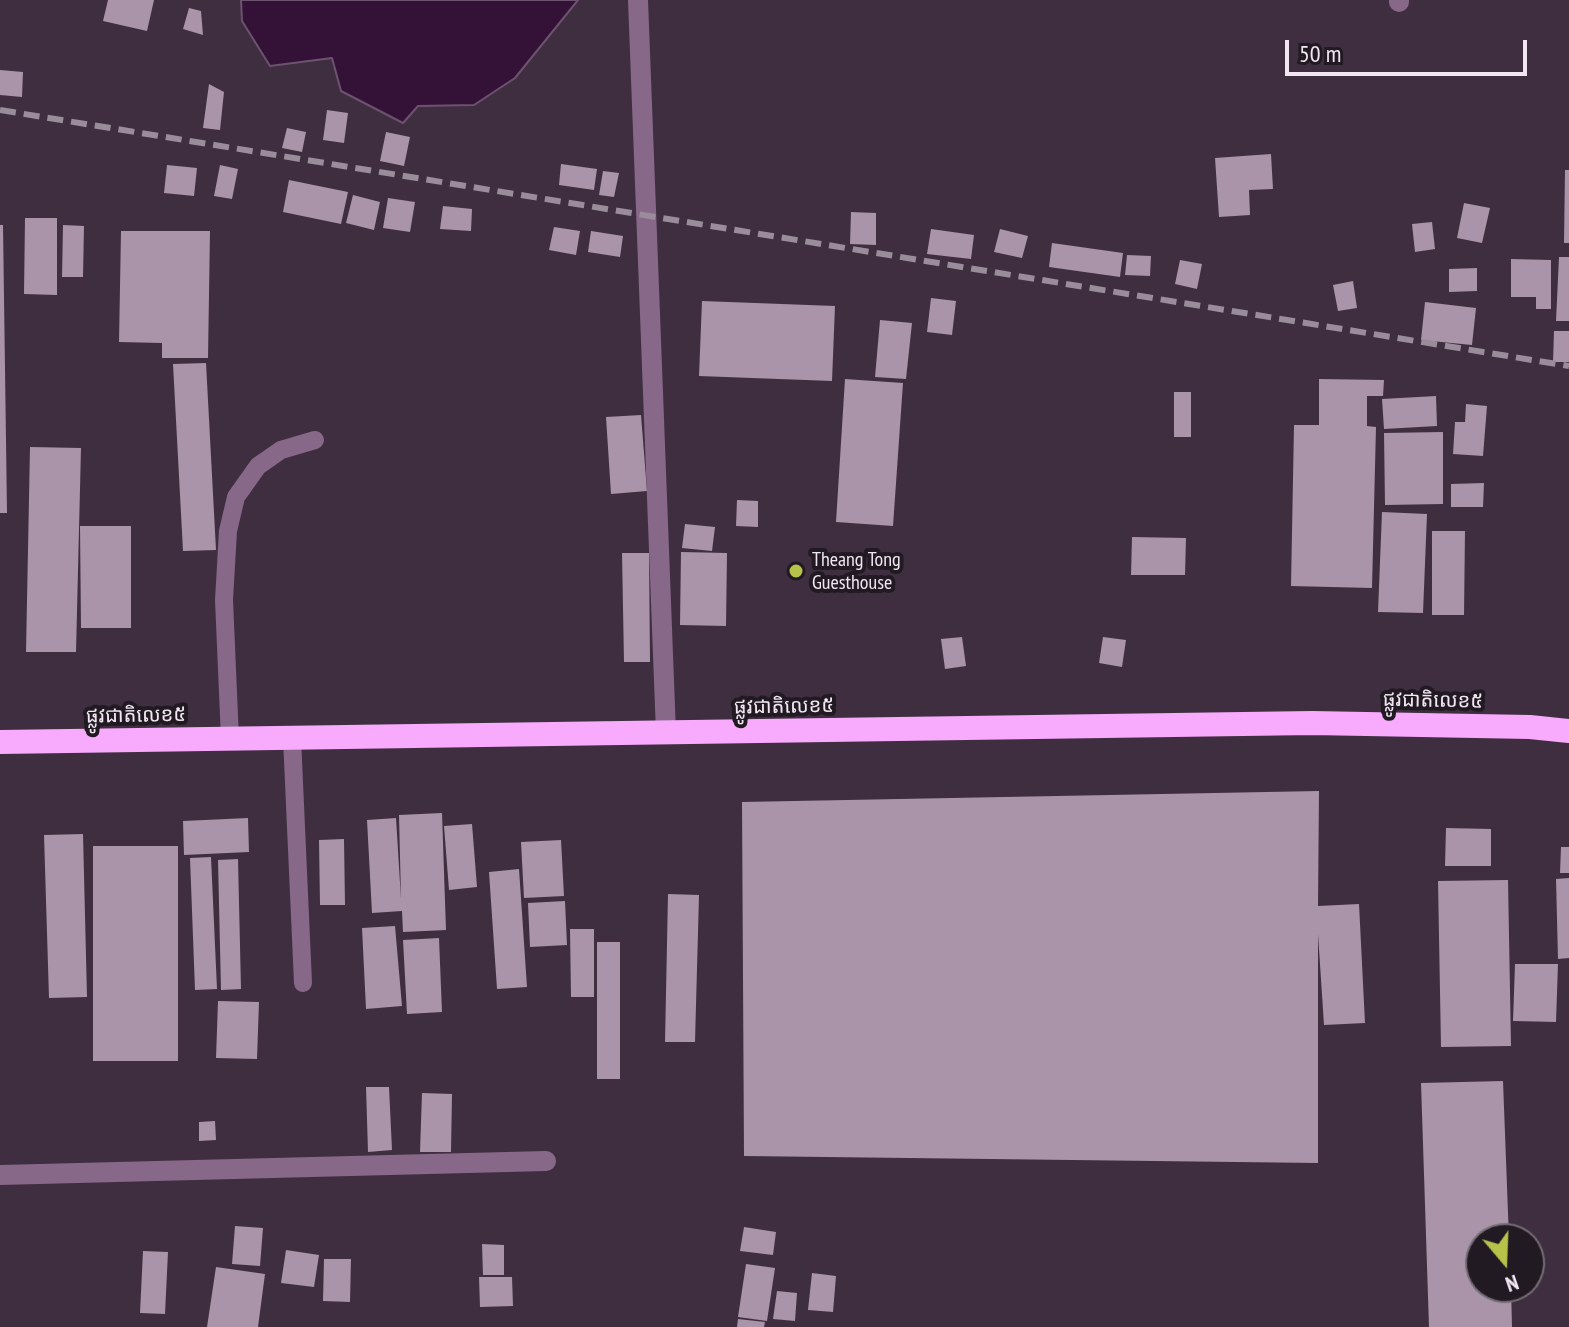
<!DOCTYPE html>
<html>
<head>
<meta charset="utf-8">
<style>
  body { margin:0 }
  #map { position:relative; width:1569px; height:1327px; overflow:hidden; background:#3f2e40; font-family:"PT Sans Narrow",sans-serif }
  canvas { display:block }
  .north { position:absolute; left:1465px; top:1223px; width:80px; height:80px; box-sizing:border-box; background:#211a22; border:2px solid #746c75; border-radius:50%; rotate:161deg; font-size:22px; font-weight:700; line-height:32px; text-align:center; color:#f1e6f2 }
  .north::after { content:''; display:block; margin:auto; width:28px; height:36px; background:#b6c249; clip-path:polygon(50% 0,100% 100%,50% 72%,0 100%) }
  .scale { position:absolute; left:1285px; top:40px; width:242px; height:36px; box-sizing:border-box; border:4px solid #f1e6f2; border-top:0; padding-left:10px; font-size:24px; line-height:28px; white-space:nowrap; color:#f1e6f2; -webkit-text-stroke:6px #211a22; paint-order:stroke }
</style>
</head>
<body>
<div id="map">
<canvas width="1569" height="1327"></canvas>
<div class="north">N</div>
<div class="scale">50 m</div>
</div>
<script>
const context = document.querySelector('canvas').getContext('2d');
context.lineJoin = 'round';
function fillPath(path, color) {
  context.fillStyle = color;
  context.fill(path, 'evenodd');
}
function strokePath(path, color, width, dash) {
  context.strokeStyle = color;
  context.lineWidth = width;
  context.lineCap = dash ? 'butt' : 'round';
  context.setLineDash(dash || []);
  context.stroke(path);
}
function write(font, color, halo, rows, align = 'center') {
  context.font = font + ' "PT Sans Narrow","Noto Sans Khmer",sans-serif';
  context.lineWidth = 8;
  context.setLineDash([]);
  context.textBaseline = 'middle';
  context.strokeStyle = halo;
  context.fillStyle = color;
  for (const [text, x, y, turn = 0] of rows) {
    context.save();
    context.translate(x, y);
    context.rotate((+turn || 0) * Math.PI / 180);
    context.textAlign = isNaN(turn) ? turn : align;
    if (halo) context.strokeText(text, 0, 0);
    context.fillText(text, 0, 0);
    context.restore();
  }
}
const water = new Path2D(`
  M 241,0 L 578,0 L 515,78 L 474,105 L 418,106 L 403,123 L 341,91 L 332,58 L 270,66 L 242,21 Z`);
fillPath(water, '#341237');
strokePath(water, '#6d526f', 2);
fillPath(new Path2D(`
  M 108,0 L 154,0 L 147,31 L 103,21 Z
  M 189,8 L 201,11 L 203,35 L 183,29 Z
  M 0,70 L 23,72 L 22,97 L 0,95 Z
  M 209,84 L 224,92 L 220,130 L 203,128 Z
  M 327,110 L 348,113 L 344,143 L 323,140 Z
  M 287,128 L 306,132 L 302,152 L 282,148 Z
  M 386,132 L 410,137 L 404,166 L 380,161 Z
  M 1271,154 L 1273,189 L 1249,190 L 1250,215 L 1219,217 L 1215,158 Z
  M 561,164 L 597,169 L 594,190 L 559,185 Z
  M 167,165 L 197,168 L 194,196 L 164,193 Z
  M 220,165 L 238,169 L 232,199 L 214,196 Z
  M 1565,170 L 1569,170 L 1569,243 L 1564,243 Z
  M 603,171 L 619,173 L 614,197 L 599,195 Z
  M 289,180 L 348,192 L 341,224 L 283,212 Z
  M 353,195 L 380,202 L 374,230 L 346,223 Z
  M 388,198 L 415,202 L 410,232 L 383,228 Z
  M 1464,203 L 1490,208 L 1482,243 L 1457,238 Z
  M 443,206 L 472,209 L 471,231 L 440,229 Z
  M 851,212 L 876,213 L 876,245 L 850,244 Z
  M 25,218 L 57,218 L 57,295 L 24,294 Z
  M 1432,222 L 1435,249 L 1415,252 L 1412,224 Z
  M 0,225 L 3,225 L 7,513 L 0,513 Z
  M 63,225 L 84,226 L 83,277 L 62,277 Z
  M 554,227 L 580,231 L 576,255 L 549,250 Z
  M 931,229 L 974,235 L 971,259 L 927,254 Z
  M 1000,229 L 1028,236 L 1022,258 L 994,252 Z
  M 121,231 L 210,231 L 208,358 L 162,358 L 162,343 L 119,342 Z
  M 591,231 L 623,236 L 620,257 L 588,252 Z
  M 1052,243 L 1123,253 L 1120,277 L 1049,267 Z
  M 1127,255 L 1151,256 L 1150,276 L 1125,275 Z
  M 1559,257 L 1569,257 L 1569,321 L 1556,321 Z
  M 1511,259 L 1551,260 L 1551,309 L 1536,309 L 1536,297 L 1511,297 Z
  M 1180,260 L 1202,264 L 1197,289 L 1175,284 Z
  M 1477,268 L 1477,291 L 1449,292 L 1449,269 Z
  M 1353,281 L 1357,308 L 1338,311 L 1333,285 Z
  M 931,298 L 956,301 L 952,335 L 927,332 Z
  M 702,301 L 835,306 L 832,381 L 699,376 Z
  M 1425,302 L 1476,308 L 1472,345 L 1421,340 Z
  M 880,320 L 912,323 L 906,379 L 875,377 Z
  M 1554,331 L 1569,331 L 1569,362 L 1553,362 Z
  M 206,363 L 216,550 L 183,551 L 173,364 Z
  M 845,379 L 903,383 L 893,526 L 836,522 Z
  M 1319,379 L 1384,380 L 1383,396 L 1367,396 L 1367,426 L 1376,427 L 1372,588 L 1291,586 L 1294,425 L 1319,425 Z
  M 1174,392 L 1191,392 L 1191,437 L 1174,437 Z
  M 1436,396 L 1437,426 L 1384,429 L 1382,399 Z
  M 1466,404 L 1487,406 L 1483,456 L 1453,454 L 1455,422 L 1465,422 Z
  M 641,415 L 647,491 L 611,494 L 606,417 Z
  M 1443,432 L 1443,504 L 1385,505 L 1384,433 Z
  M 30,447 L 81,448 L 76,652 L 26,652 Z
  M 1484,483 L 1483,507 L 1451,507 L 1451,484 Z
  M 737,500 L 758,501 L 758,527 L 736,526 Z
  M 1382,512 L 1427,514 L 1423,613 L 1378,612 Z
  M 685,524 L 715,527 L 712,551 L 682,548 Z
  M 80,526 L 131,526 L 131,628 L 81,628 Z
  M 1432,531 L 1465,531 L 1464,615 L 1432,615 Z
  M 1132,537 L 1186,538 L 1185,575 L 1131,575 Z
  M 681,552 L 727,553 L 726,626 L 680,625 Z
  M 622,553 L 649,553 L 650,662 L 624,662 Z
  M 962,637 L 966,666 L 945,669 L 941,639 Z
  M 1103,637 L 1126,640 L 1122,667 L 1099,663 Z
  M 1319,791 L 1318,906 L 1359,904 L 1365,1023 L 1324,1025 L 1318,934 L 1318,1163 L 744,1156 L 742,802 Z
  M 442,813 L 446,930 L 403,932 L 402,911 L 372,913 L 367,820 L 396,818 L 401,899 L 399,815 Z
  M 248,818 L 249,852 L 184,855 L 183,821 Z
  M 472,824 L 477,887 L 449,890 L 444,826 Z
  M 1446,828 L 1491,829 L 1491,866 L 1445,866 Z
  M 83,834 L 87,997 L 49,998 L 44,835 Z
  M 344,839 L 345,905 L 320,905 L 319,840 Z
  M 561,840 L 564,896 L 524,898 L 521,842 Z
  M 93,846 L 178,846 L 178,1061 L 93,1061 Z
  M 1561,847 L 1569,847 L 1569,873 L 1560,873 Z
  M 211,857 L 217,989 L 195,990 L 190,858 Z
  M 238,859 L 241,989 L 221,990 L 218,860 Z
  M 519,869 L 527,987 L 497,989 L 489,872 Z
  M 1569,878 L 1569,958 L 1558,959 L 1556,879 Z
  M 1508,880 L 1511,1046 L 1441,1047 L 1438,881 Z
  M 668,894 L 699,895 L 695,1042 L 665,1042 Z
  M 565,901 L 567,945 L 530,947 L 528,903 Z
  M 395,926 L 402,1006 L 366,1009 L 362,928 Z
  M 570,929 L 594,929 L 594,997 L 571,997 Z
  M 439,938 L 442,1012 L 407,1014 L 403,940 Z
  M 597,942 L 620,942 L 620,1079 L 597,1079 Z
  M 1515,964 L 1558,964 L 1556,1022 L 1513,1021 Z
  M 218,1001 L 259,1002 L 257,1059 L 216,1058 Z
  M 1503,1081 L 1509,1239 L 1481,1239 L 1481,1287 L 1511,1287 L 1512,1327 L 1429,1327 L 1421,1083 Z
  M 366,1087 L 389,1087 L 392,1150 L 368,1152 Z
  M 422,1093 L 452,1094 L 451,1152 L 420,1152 Z
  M 215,1121 L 216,1140 L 199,1141 L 199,1122 Z
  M 235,1226 L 263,1228 L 260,1266 L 232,1264 Z
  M 744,1227 L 776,1232 L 773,1255 L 740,1251 Z
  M 482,1244 L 504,1245 L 504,1275 L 483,1275 Z
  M 286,1250 L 319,1255 L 314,1287 L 281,1283 Z
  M 143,1251 L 168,1252 L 165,1314 L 140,1313 Z
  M 324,1259 L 351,1259 L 350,1302 L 323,1301 Z
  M 746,1264 L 775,1268 L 767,1321 L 738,1317 Z
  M 216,1267 L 265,1274 L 258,1327 L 207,1327 Z
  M 812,1273 L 836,1276 L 833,1312 L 808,1310 Z
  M 479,1277 L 512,1277 L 513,1306 L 480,1307 Z
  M 777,1291 L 797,1293 L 795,1321 L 773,1319 Z
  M 738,1319 L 765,1322 L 764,1327 L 737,1327 Z`), '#a994a9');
strokePath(new Path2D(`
  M 292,738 L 303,983
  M 230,739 L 224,600 L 228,531 L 236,497 L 258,466 L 281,450 L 315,440`), '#876889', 18);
strokePath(new Path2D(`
  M 638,0 L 666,733
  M 1399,2 L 1399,0
  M 0,1175 L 546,1161`), '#876889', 20);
strokePath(new Path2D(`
  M 0,742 L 1312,723 L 1530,727 L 1569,731`), '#f8aafd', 24);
strokePath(new Path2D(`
  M 0,110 L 1569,366`), '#9a8c9b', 6, [16, 8]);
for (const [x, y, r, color] of [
  [796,571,8,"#b6c249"]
]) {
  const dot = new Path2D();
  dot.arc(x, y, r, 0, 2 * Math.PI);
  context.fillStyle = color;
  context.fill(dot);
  strokePath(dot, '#211a22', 3);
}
write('20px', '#f1e6f2', '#211a22', [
  ["Theang Tong",812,560],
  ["Guesthouse",812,583]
], 'left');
write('20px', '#f1e6f2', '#211a22', [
  ["ផ្លូវជាតិលេខ៥",1433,701,1],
  ["ផ្លូវជាតិលេខ៥",784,707,-1],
  ["ផ្លូវជាតិលេខ៥",136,716,-1]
]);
</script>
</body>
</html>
